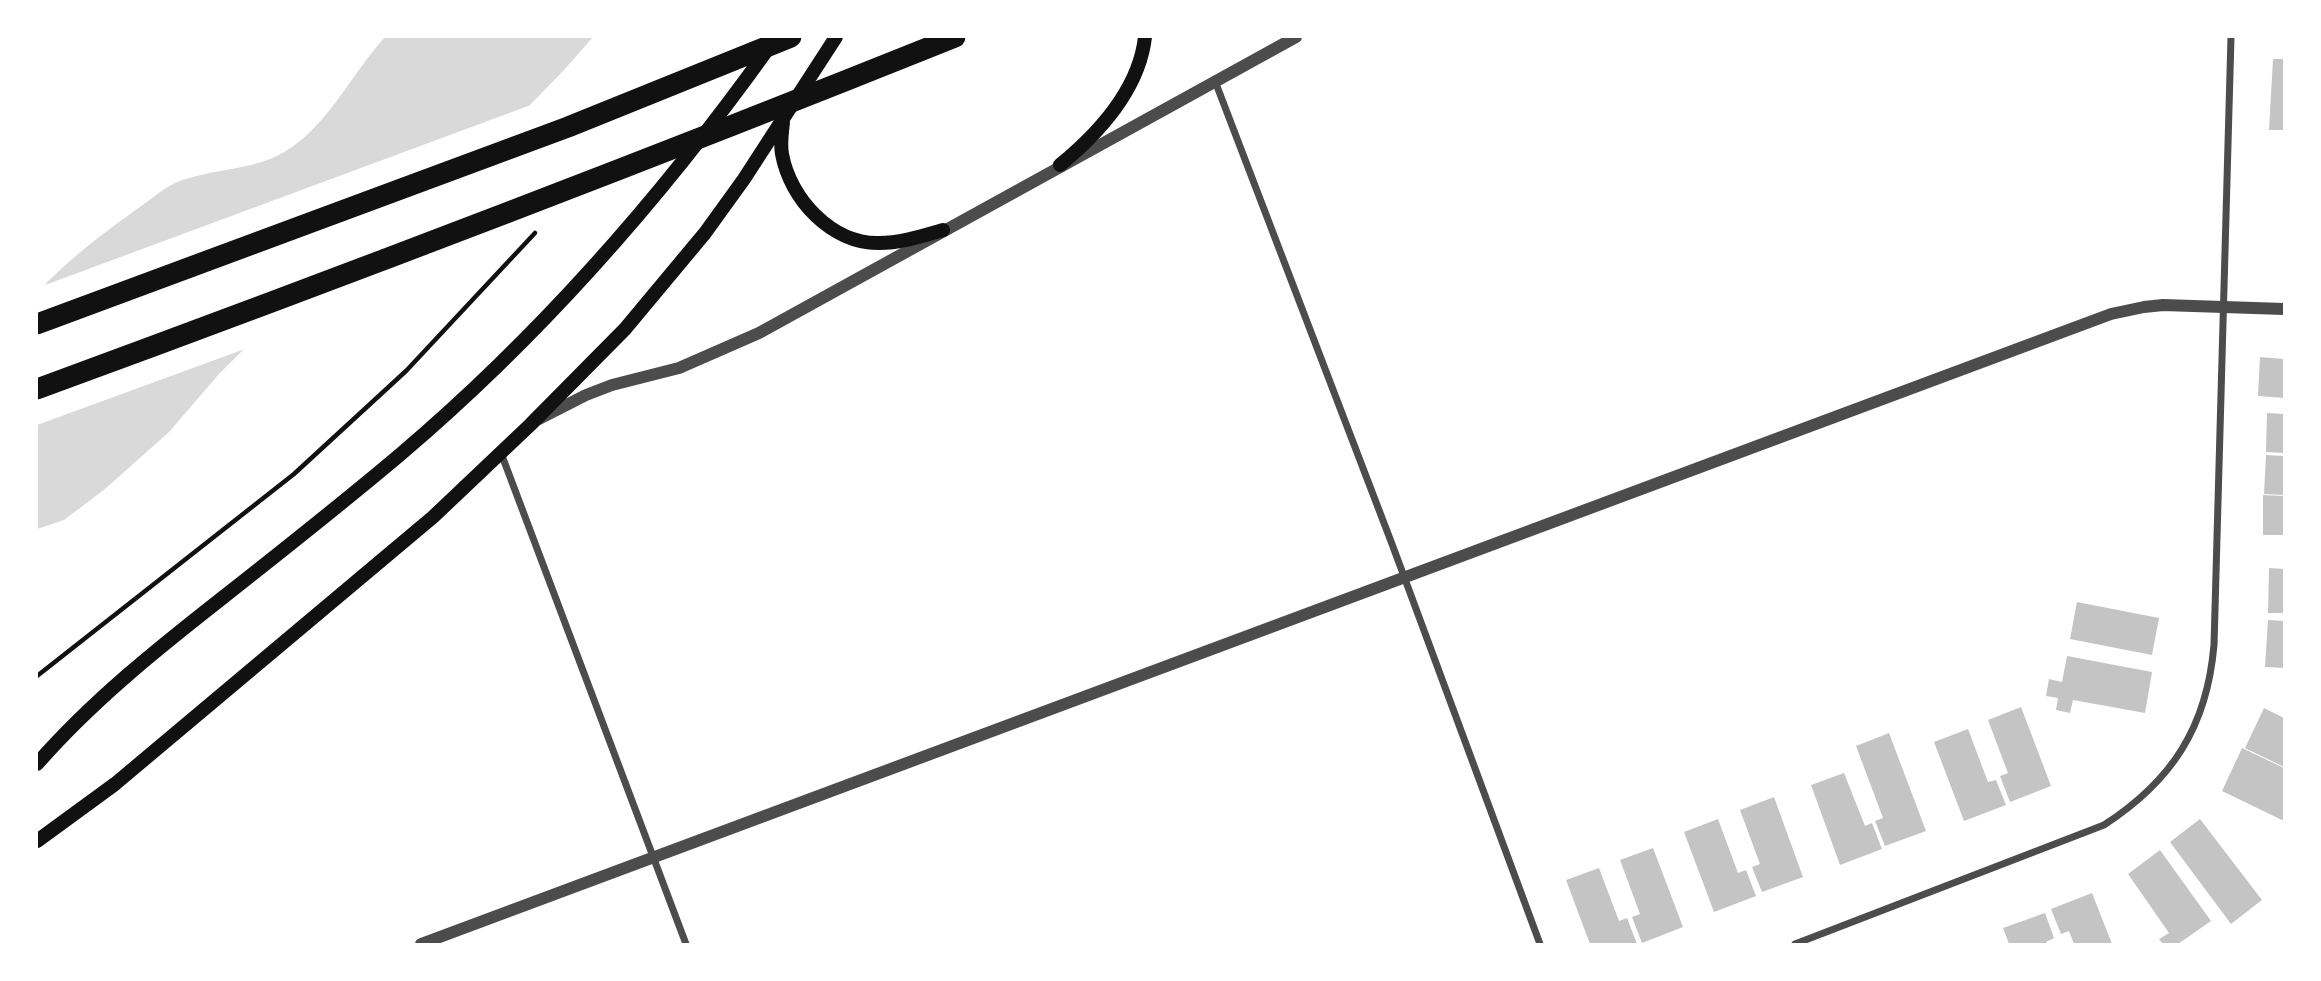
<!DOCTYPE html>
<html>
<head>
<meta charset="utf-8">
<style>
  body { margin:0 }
  #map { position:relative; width:2321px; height:981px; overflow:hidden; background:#fff; font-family:Spectral,serif }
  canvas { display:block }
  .frame { position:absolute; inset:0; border:38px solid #fff; pointer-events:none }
</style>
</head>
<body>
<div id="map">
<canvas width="2321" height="981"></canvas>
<div class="frame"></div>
</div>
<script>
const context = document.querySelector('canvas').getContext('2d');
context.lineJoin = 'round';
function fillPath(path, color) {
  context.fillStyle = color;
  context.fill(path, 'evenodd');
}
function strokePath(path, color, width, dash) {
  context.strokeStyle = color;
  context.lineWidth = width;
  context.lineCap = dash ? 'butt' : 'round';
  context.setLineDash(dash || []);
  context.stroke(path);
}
fillPath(new Path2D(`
  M 385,37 L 593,37 L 564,70 L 495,141 L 269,324 L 219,374 L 169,432 L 105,489 L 64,520 L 37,529 L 37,293 C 68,259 106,231 144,204 C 154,197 164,188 175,183 C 212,167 258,172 292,147 C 331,120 353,72 385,37 Z`), '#d9d9d9');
fillPath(new Path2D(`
  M 539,102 L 421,218 L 377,255 L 271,327 L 253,346 L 37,425 L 37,288 Z`), '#fff');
fillPath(new Path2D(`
  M 2273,59 L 2284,59 L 2284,130 L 2269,130 Z
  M 2260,357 L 2284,359 L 2284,398 L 2258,396 Z
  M 2267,413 L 2284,414 L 2284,453 L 2266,452 Z
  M 2266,455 L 2284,456 L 2284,495 L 2264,494 Z
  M 2263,495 L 2284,496 L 2284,535 L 2263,535 Z
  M 2269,568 L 2284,569 L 2284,613 L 2268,613 Z
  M 2077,602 L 2159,618 L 2152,655 L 2070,639 Z
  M 2268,620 L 2284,621 L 2284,668 L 2265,667 Z
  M 2067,656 L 2152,672 L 2145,713 L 2073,700 L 2070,713 L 2056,710 L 2058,698 L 2046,696 L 2049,679 L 2062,682 Z
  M 2021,707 L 2051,786 L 2010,802 L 2000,776 L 2008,773 L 1988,720 Z
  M 2264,708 L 2284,718 L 2284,767 L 2245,748 Z
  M 1968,729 L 1988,782 L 1996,780 L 2006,805 L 1964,821 L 1934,742 Z
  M 1889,733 L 1926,831 L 1885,846 L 1875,821 L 1883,818 L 1856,746 Z
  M 2242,748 L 2284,768 L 2284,821 L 2222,791 Z
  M 1844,773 L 1865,826 L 1872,823 L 1882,849 L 1840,865 L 1811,785 Z
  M 1774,797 L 1803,877 L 1762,892 L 1752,867 L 1760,864 L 1740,810 Z
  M 1718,819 L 1738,873 L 1746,870 L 1756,896 L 1714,912 L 1684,832 Z
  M 2200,819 L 2262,900 L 2231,924 L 2170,842 Z
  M 1653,848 L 1683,927 L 1642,943 L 1632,917 L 1640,914 L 1620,860 Z
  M 2160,850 L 2211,921 L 2178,944 L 2163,944 L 2159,939 L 2169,933 L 2128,874 Z
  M 1599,868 L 1619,921 L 1627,918 L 1637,944 L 1590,944 L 1566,880 Z
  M 2092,893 L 2112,944 L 2074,944 L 2069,931 L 2061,934 L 2051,909 Z
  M 2045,913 L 2054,938 L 2046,942 L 2048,944 L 2009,944 L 2003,928 Z`), '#c4c4c4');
strokePath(new Path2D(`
  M 37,676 L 294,474 L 406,371 L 535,233`), '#111', 4.5);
strokePath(new Path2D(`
  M 1215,81 L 1392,544 L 1540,944
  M 501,453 L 686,944
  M 1795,944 L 2104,825 C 2172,781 2207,727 2214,645 L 2231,37`), '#4c4c4c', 7);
strokePath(new Path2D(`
  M 539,419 L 586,395 L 612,385 L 679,368 L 759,333 L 1296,37
  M 421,944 L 2111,314 L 2144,307 L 2163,305 L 2284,309`), '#4c4c4c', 12);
strokePath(new Path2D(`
  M 783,122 C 782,132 780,144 782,154 C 790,199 832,244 879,243 C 901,243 922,236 943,230
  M 1060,165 C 1099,133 1139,90 1145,37
  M 37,764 C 91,702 156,650 221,599 C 282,551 343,503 402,453 C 543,333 662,197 770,46
  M 37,841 L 115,784 L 433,517 L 530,425 L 625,329 L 705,233 L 744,179 L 836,37`), '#111', 14);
strokePath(new Path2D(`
  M 37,324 L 568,127 L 791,37
  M 37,389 C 345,276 651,159 955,37`), '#111', 21);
</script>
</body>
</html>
